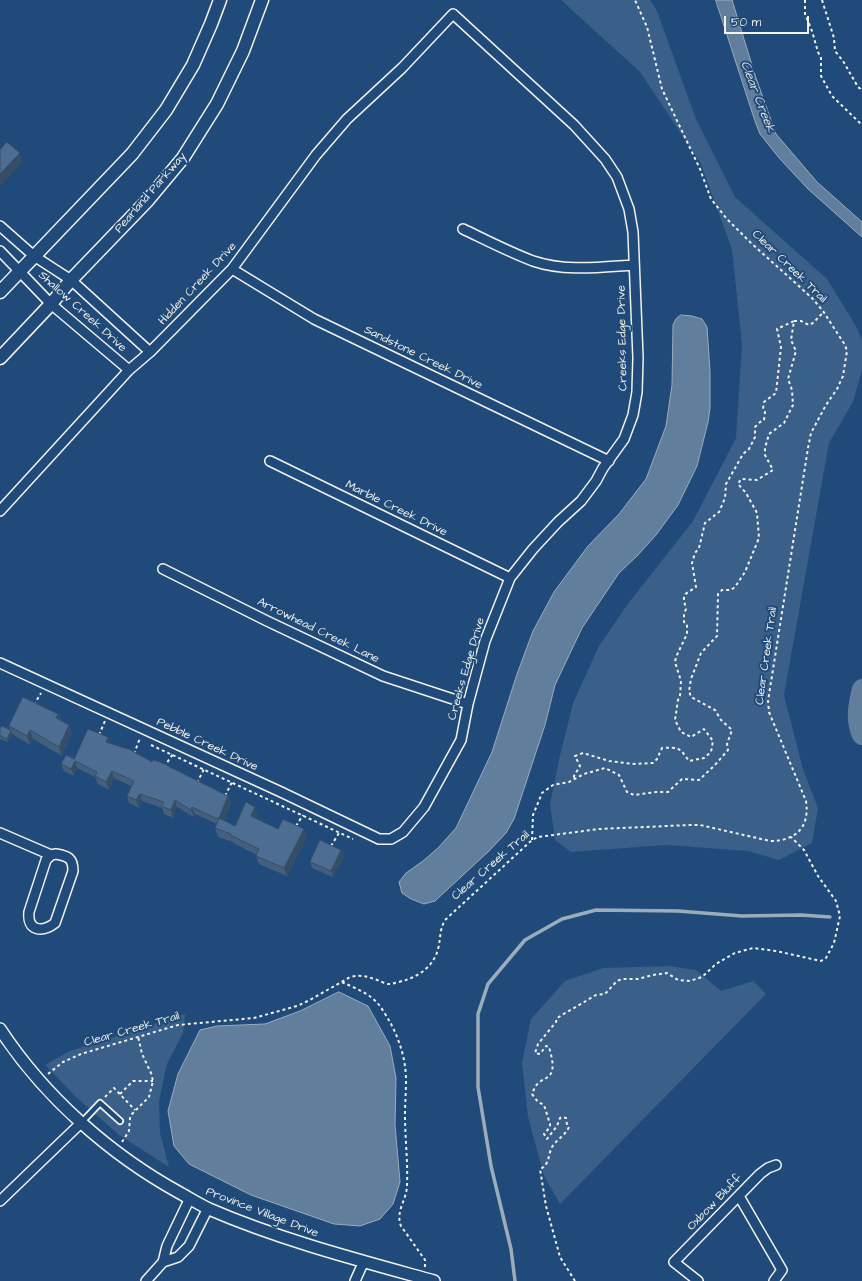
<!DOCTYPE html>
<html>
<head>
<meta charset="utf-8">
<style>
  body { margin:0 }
  #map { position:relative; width:862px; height:1281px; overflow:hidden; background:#1f4a7a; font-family:"Architects Daughter",sans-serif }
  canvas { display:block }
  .scale { position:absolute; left:724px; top:16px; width:85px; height:18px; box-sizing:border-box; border:2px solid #f4f1e8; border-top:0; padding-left:5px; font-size:12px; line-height:14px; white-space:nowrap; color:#f4f1e8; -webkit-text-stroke:3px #1f4a7a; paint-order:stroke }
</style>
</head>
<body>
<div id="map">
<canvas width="862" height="1281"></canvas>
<div class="scale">50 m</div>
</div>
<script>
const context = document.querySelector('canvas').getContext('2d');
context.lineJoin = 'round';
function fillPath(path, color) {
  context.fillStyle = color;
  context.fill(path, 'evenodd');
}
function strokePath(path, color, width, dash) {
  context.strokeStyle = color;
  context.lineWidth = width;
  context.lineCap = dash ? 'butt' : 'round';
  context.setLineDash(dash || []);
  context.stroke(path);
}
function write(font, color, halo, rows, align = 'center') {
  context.font = font + ' "Architects Daughter",sans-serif';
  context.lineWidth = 4;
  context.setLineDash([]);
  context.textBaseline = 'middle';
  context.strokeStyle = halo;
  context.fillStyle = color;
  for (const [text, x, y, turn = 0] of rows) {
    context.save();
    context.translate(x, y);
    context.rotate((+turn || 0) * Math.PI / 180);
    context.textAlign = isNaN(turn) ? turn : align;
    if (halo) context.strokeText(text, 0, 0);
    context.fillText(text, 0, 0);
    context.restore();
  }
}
fillPath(new Path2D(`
  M 561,0 L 650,0 L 657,11 L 696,119 L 735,197 L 827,279 L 856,326 L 862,340 L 862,370 L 853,402 L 829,443 L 784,695 L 803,769 L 818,808 L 812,843 L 779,860 L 748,851 L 666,845 L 571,852 L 555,840 L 550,804 L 560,755 L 573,703 L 599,646 L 627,605 L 693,521 L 736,438 L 742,345 L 732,249 L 700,162 L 640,72 Z
  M 669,966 L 696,970 L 721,991 L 753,981 L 766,994 L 560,1204 L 544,1176 L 528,1117 L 522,1063 L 531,1019 L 565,981 L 603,968 Z
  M 185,1014 L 183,1033 L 167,1064 L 159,1101 L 160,1133 L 169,1167 L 119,1135 L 76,1097 L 45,1065 L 70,1051 Z`), '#3a5f88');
const water = new Path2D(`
  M 716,0 L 732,0 L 756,78 L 776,134 L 817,182 L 862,222 L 862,237 L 808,189 L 780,159 L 760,134 L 755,121 Z
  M 681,315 L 692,316 L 702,319 L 707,327 L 710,371 L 710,408 L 708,422 L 697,466 L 678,505 L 656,535 L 637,556 L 619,573 L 582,628 L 555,685 L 545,725 L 514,819 L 506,833 L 489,851 L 435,901 L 424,904 L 411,899 L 402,893 L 399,882 L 406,873 L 423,861 L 438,848 L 456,828 L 492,752 L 517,674 L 533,631 L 554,592 L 588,546 L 619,514 L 646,479 L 666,426 L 672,385 L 673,325 L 676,319 Z
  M 339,992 L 368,1006 L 390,1046 L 396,1078 L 395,1125 L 400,1182 L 393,1204 L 380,1219 L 360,1226 L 334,1224 L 251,1195 L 189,1164 L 174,1146 L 168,1111 L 178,1074 L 200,1030 L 217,1026 L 265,1024 L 300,1011 Z`);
fillPath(water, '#627e9d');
strokePath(water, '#9cacbb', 1);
strokePath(new Path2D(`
  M 515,1281 L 511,1249 L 491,1166 L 478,1087 L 478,1014 L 488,984 L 525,940 L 562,919 L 596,910 L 678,911 L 742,916 L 801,915 L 830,917`), '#9cacbb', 3.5);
strokePath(new Path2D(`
  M 862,689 C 858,705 855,720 862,735`), '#627e9d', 20);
const service = new Path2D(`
  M 82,1122 L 100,1103 L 120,1121`);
const minor = new Path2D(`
  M 0,226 L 34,256 L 71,280 L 150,352
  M 463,229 C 486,240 509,252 533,261 C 565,272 601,267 633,265
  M 0,251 L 51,304 L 129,370
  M 232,269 L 314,319 L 609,461
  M 270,461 L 510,578
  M 0,511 L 129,370 L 150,352 L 232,269 L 316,155 L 347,119 L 402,68 L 453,14 L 574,125 L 605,159 L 617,177 L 629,209 L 633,232 L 638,358 L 637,392 L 633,415 L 624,439 L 603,468 L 596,481 L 581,501 L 558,522 L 533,549 L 510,578 L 485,641 L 468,704 L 461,740 L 424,807 L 403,832 L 391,839 L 379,839 L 281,792 L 0,663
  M 163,569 L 267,621 L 383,676 L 468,704
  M 0,833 L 51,855
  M 56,854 C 68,856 73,858 73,871 L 55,923 C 42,933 27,931 29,912 L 46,860 L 51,855 Z
  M 739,1196 L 782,1270 L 774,1281
  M 0,1201 L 82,1122
  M 163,1262 L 178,1257 L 189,1246 L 208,1208
  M 146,1281 L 163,1262 L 167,1246 L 190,1198
  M 355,1281 L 364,1261
  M 698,1281 L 674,1262 L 760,1174 L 768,1168 L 776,1165`);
const tertiary = new Path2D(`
  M 0,1029 C 44,1096 109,1154 180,1193 C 189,1198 199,1204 209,1209 C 281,1240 358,1260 434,1281`);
const secondary = new Path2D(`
  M 0,292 L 132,154 L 166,110 L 193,65 L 211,24 L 220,0
  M 0,358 L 51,304 L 71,280 L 148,200 L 183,158 L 217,104 L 243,51 L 262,0`);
strokePath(service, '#f4f1e8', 8);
strokePath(minor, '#f4f1e8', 12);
strokePath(tertiary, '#f4f1e8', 14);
strokePath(secondary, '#f4f1e8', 15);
strokePath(new Path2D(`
  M 805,0 L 805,14 L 812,31 L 818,52 L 821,58 L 821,76 L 832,96 L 862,125
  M 822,0 L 834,38 L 835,51 L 843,61 L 858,87 L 862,90
  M 794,321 L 801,321 L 809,325 C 816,323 818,315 824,313
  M 34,705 L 41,693
  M 99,735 L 105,721
  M 151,745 L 353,839
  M 134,754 L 140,738
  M 164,767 L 173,754
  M 197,783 L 204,769
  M 225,796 L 232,782
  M 296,826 L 303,815
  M 532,840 L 533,815 L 542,793 L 553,785 L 569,782 L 584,774 L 605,768 L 619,775 L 627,792 L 634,795 L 656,792 L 668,792 L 682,779 L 699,780 L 714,766 L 728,750 L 727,744 L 732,730 L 721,720 L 715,710 L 691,697 L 689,691 L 691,679 L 701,653 L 717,636 L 718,594 L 722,590 L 731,590 L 735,587 L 745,572 L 759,538 L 757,513 L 746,493 L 738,484 L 741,479 L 757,480 L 773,470 L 765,455 L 765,448 L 769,434 L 784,423 L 793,405 L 792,390 L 788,379 L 796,351 L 791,340 L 794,321 L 777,329 L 781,347 L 776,393 L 764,402 L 763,409 L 765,412 L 764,420 L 760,422 L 755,427 L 755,437 L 749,449 L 743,454 L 726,484 L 725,498 L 719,512 L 705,523 L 699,548 L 695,553 L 692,563 L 696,587 C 683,596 682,593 686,609 L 684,614 L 684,622 L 687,624 L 687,634 L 676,657 L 675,662 L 681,681 L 680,696 L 678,700 L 675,720 L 681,732 L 691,737 L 704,729 L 713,741 L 711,752 L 704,758 L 689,761 C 679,747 679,747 662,748 L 657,759 L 653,763 L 633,764 L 609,761 L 583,753 L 575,756 L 580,766 L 574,776 L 574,779
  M 331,846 L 339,833
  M 342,982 C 352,987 364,991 372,998 C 380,1004 385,1014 390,1022 C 400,1041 406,1060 406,1081 C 406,1092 405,1103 405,1115 C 405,1138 408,1162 407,1185 C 407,1200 395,1211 401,1226 L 425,1260 L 425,1267
  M 48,1074 L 63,1062 L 81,1054 L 178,1025 L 254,1018 L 297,1006 L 310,1000 L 350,977 C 361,974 369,977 380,981 C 382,982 386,984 388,984 C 394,984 401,981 406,980 C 421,975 434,965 438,949 C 441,938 439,931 445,920 L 532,840 L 538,837 L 599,829 L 690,825 L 700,825 L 770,841 C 796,841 810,827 806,801 L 769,712 L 768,701 L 808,448 L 811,433 L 826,405 L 837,389 L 843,376 L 847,351 L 845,345 L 823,311 L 812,298 L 750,242 L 727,219 L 711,199 L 700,169 L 662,89 L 647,27 L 635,0
  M 120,1094 L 133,1081 L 153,1081
  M 105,1097 L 114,1088 L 135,1110
  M 122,1142 L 129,1131 L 130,1118 L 132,1114 L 149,1097 L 153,1081 L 151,1073 L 142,1054 L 138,1036
  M 575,1281 L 560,1257 L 546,1206 L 540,1169 C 550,1165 548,1154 552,1147 C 557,1139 565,1136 569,1127 L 567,1125 L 566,1118 L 562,1117 L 560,1118 L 557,1126 L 547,1139 L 544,1134 L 550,1127 L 550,1124 L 544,1105 L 538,1102 L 532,1094 C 534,1089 536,1084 541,1081 C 544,1079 547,1078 549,1076 C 556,1069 551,1055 549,1047 L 546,1046 L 540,1054 L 535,1053 L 538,1044 L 556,1022 L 557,1018 L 596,995 L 605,994 L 617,981 L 622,979 L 638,979 L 653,975 L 667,973 L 678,980 L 690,981 L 702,977 L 716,964 L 735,953 L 753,948 L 776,951 L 821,961 L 826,958 L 834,943 L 840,916 L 836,901 L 818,876 L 804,850 L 791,837`), '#f4f1e8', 2, [3, 3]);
strokePath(service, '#1f4a7a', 4.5);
strokePath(minor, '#1f4a7a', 9);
strokePath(tertiary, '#1f4a7a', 11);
strokePath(secondary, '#1f4a7a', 12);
fillPath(new Path2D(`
  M 58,714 L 61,720 L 69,725 L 72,733 L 62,756 L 33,739 L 30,745 L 12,734 L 8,742 L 0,739 L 0,729 L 10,730 L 9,726 Z
  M 111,744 L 228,796 L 231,803 L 224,820 L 235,826 L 258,815 L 256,819 L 278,829 L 307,837 L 287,876 L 259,864 L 256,856 L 257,855 L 233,843 L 233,842 L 218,837 L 215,828 L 217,824 L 195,814 L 194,817 L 177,807 L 173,818 L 164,814 L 162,808 L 142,801 L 139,808 L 129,803 L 127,796 L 131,786 L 114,778 L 109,790 L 98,784 L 95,777 L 77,768 L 74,776 L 64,771 L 61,764 L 74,759 Z
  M 341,850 L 344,856 L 333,877 L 312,868 L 310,862 Z`), '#425f7e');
fillPath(new Path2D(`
  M 20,153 L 23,162 L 0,186 L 0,174 Z
  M 58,714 L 61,722 L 56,718 Z
  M 69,725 L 72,733 L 62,756 L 59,747 Z
  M 30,730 L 33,739 L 30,745 L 27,736 Z
  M 11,731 L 12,734 L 8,742 L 7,739 Z
  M 108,737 L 111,745 L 106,742 Z
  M 75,761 L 77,768 L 74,776 L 71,769 Z
  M 112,771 L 114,778 L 109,790 L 106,782 Z
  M 140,794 L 142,801 L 139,808 L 136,800 Z
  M 228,796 L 231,803 L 221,826 L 219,819 Z
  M 175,800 L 177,807 L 173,818 L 171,810 Z
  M 192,807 L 195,814 L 194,817 L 191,810 Z
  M 255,807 L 258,815 L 254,825 L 251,816 Z
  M 304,829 L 307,837 L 287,876 L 284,868 Z
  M 341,850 L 344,856 L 333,877 L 331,871 Z`), '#364d66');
const building = new Path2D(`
  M 7,142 L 20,153 L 0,174 L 0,150 Z
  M 23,697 L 58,714 L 56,718 L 69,725 L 59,747 L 30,730 L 27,736 L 9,726 Z
  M 2,726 L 10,730 L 11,731 L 7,739 L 0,736 L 0,729 Z
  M 88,729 L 108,737 L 106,742 L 131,750 L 152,762 L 153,760 L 160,762 L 228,796 L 219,818 L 218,819 L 192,807 L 191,810 L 175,800 L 171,810 L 161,806 L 164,802 L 140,794 L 136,800 L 127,796 L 134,781 L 112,771 L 106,782 L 95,776 L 97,772 L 75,761 L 71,769 L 61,764 L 66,755 L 74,759 Z
  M 246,802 L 255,807 L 251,816 L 278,829 L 283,819 L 304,829 L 284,868 L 256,856 L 259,849 L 230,835 L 231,834 L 215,828 L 219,818 L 235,826 Z
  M 320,840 L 341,850 L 331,871 L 310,862 Z`);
fillPath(building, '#4d6e92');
strokePath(building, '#364d66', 1);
write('12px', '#f4f1e8', '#1f4a7a', [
  ["Pearland Parkway",151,193,-49],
  ["Clear Creek Trail",789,267,44],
  ["Hidden Creek Drive",198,284,-47],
  ["Shallow Creek Drive",82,312,42],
  ["Creeks Edge Drive",623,338,-91],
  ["Sandstone Creek Drive",423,358,26],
  ["Marble Creek Drive",396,509,26],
  ["Arrowhead Creek Lane",318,631,26],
  ["Clear Creek Trail",767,656,-82],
  ["Creeks Edge Drive",467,669,-74],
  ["Pebble Creek Drive",207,745,25],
  ["Clear Creek Trail",491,866,-41],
  ["Clear Creek Trail",132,1030,-16],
  ["Oxbow Bluff",715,1203,-46],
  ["Province Village Drive",262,1213,21]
]);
write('italic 13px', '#dee0dd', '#1f4a7a', [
  ["Clear Creek",757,97,69]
]);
</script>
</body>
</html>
